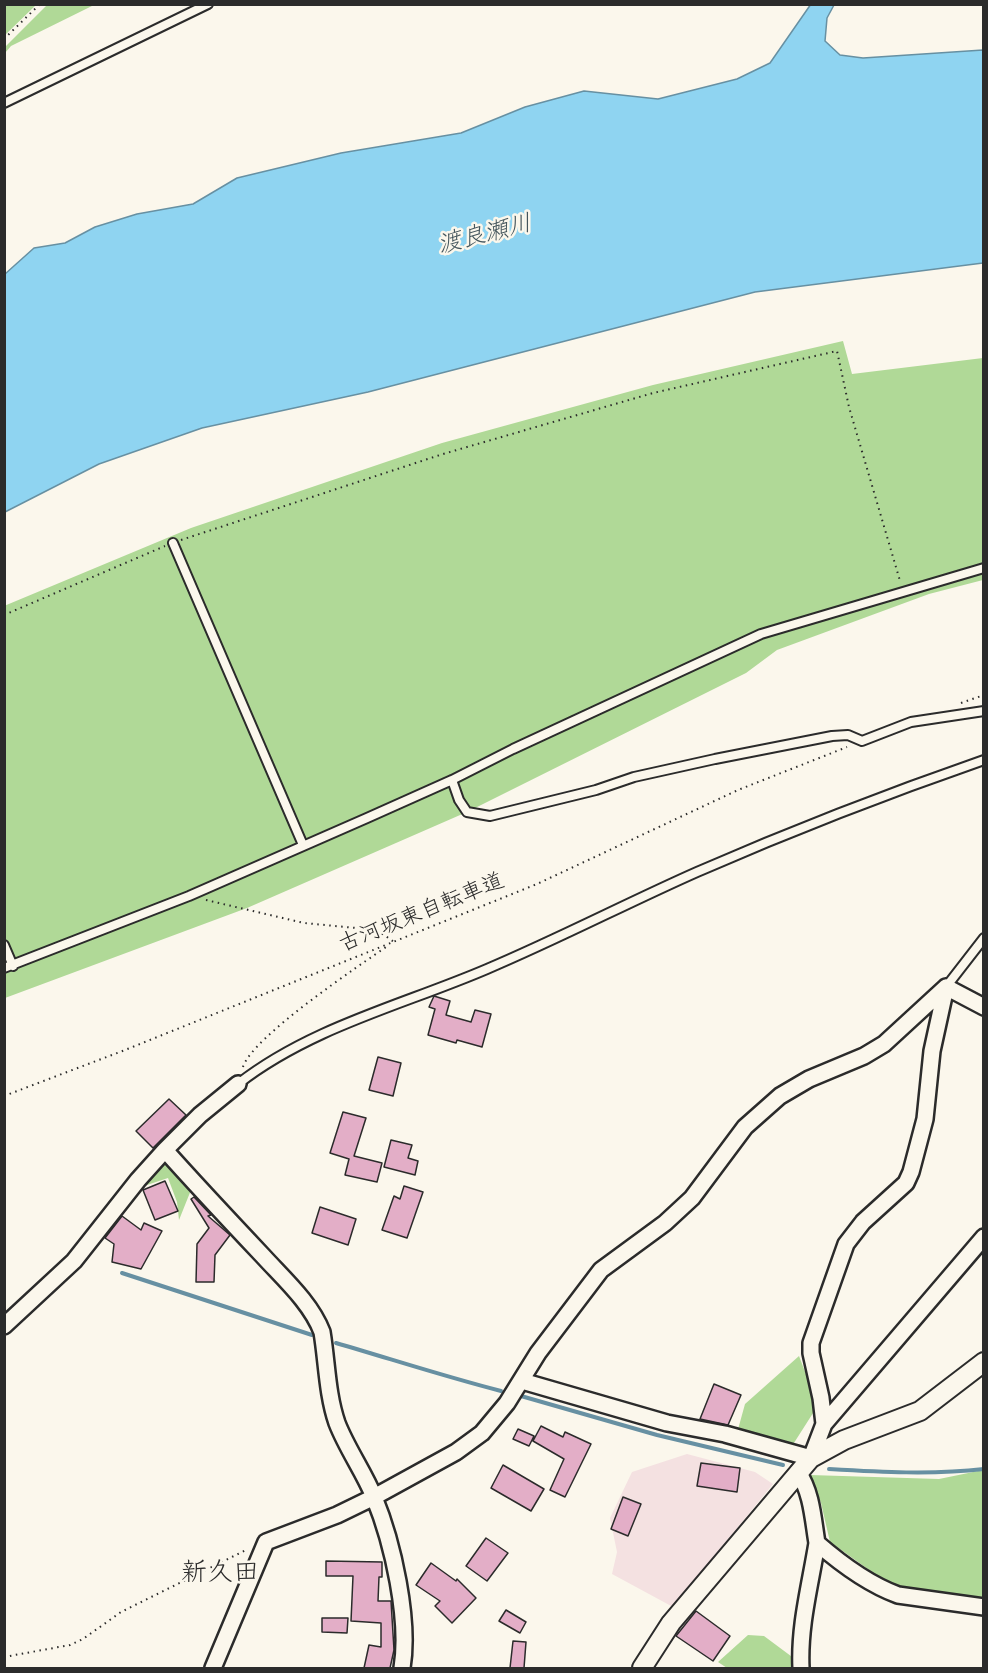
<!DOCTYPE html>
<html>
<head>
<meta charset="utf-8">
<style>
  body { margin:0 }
  #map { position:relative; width:988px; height:1673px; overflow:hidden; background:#fbf7ec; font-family:"Architects Daughter",sans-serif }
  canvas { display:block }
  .frame { position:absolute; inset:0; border:6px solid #2b2b2b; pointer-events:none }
</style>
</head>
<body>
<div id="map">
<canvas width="988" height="1673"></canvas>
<div class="frame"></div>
</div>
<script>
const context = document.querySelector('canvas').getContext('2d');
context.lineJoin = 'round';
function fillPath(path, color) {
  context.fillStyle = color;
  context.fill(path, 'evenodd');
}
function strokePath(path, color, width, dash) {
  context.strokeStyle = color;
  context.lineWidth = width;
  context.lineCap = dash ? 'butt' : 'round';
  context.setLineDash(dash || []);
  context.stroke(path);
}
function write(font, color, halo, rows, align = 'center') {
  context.font = font + ' "Architects Daughter","Klee One",sans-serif';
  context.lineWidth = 5;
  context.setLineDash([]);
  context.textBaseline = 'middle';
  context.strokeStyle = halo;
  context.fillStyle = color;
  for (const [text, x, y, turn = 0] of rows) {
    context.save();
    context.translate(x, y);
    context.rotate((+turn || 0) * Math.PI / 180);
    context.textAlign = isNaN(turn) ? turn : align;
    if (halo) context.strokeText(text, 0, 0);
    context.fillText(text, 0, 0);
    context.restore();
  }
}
fillPath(new Path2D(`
  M 687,1454 L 755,1472 L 773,1484 L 673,1607 L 612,1574 L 617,1552 L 610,1518 L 632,1472 Z`), '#f4e1e1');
fillPath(new Path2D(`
  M 5,4 L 36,4 L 36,5 L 5,35 Z
  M 48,4 L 94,5 L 11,46 L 5,53 L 5,47 Z
  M 843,341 L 852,374 L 983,358 L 983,580 L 929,594 L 777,650 L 746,673 L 467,812 L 247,908 L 5,998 L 4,606 L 191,528 L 442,443 L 653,385 Z
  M 160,1162 L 170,1163 L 191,1190 L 179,1220 L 177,1202 L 168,1178 L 138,1188 Z
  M 799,1356 L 812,1390 L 815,1410 L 792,1446 L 737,1433 L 745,1404 Z
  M 983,1470 L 983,1600 L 925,1593 L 886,1582 L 830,1542 L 821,1503 L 810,1475 L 939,1479 Z
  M 748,1635 L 764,1636 L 807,1668 L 727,1668 L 718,1662 Z`), '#b0d997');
const water = new Path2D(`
  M 811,4 L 834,5 L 827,18 L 825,41 L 840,55 L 863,58 L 983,50 L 983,263 L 755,292 L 368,392 L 202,428 L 99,464 L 5,512 L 5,274 L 34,248 L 65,243 L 95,227 L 137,214 L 193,204 L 237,178 L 341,153 L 461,133 L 525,107 L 584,91 L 658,99 L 737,79 L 770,63 Z`);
fillPath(water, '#8fd4f1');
strokePath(water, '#6790a2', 1.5);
strokePath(new Path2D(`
  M 122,1273 L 312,1335
  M 336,1343 C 391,1359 446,1377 501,1391
  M 521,1396 L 657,1435 L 783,1465
  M 829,1469 C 880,1472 932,1475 984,1469`), '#6790a2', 4);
const building = new Path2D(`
  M 434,996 L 450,1001 L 446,1015 L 471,1022 L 475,1010 L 491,1014 L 482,1047 L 457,1040 L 456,1043 L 428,1035 L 435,1009 L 429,1007 Z
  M 378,1057 L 401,1063 L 393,1096 L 369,1090 Z
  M 169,1099 L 186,1115 L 153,1148 L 136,1131 Z
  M 343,1112 L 366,1118 L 354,1156 L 382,1163 L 377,1182 L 345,1175 L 349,1159 L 330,1153 Z
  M 391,1140 L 412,1145 L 408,1158 L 418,1161 L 415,1175 L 384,1167 Z
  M 165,1181 L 178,1211 L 155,1220 L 143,1190 Z
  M 404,1186 L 423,1192 L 407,1238 L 382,1230 L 394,1196 L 400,1199 Z
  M 194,1197 L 211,1215 L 208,1216 L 230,1235 L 215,1255 L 214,1282 L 196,1282 L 197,1244 L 209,1228 L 191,1199 Z
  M 320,1207 L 356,1219 L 348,1245 L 312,1233 Z
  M 122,1216 L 141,1230 L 144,1223 L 162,1231 L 141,1269 L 112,1262 L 114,1244 L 105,1238 Z
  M 714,1384 L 741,1395 L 728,1425 L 700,1419 Z
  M 541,1426 L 563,1437 L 565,1432 L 591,1444 L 565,1497 L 550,1490 L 564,1459 L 533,1441 Z
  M 518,1429 L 534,1436 L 529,1446 L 513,1439 Z
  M 701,1463 L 740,1468 L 737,1492 L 697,1486 Z
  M 503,1465 L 544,1489 L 531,1511 L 491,1488 Z
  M 623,1497 L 641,1504 L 628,1536 L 611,1529 Z
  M 486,1538 L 508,1553 L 487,1581 L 466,1566 Z
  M 326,1561 L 382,1562 L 382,1577 L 379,1577 L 378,1601 L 391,1601 L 394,1650 L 390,1668 L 364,1668 L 369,1645 L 381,1647 L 381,1623 L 351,1621 L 353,1576 L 326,1576 Z
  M 431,1563 L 456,1581 L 457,1579 L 476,1598 L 452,1623 L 435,1606 L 440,1601 L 416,1585 Z
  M 506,1610 L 526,1622 L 520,1633 L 499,1621 Z
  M 696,1611 L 730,1636 L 713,1661 L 676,1636 Z
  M 322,1618 L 348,1618 L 347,1633 L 322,1632 Z
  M 513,1641 L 526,1642 L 524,1668 L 510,1668 Z`);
fillPath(building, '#e3aec7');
strokePath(building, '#2b2b2b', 1.5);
const service = new Path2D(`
  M 4,103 L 208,4
  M 173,543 L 303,845
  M 452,780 L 459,800 L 467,812 L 490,816 L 596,790 L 634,777 L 715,759 L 832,736 L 848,735 L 862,741 L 911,722 L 984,711
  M 4,945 L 13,966
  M 4,968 L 189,896 L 367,818 L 452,780 L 513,749 L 761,634 L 984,568
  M 946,987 L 984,938
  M 238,1084 C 311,1027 403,1005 487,969 C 558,939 627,903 697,872 C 791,831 886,794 984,760`);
const minor = new Path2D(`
  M 946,987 L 984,1007
  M 165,1150 C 197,1186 230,1221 263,1256 C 284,1279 311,1303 322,1332 C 327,1362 327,1394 337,1423 C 347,1449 364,1472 374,1497 C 393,1543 410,1620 402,1668
  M 4,1326 L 74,1261 L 138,1180 L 165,1150 L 200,1115 L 238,1084
  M 522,1381 L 667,1423 L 725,1434 L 811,1458 L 824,1424 L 984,1237
  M 824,1424 L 821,1398 L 811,1353 L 811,1343 L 846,1244 L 863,1222 L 906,1183 L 911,1172 L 925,1119 L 932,1051 L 946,987
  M 798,1472 C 812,1493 813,1519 817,1543 C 840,1563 868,1584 898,1595 L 984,1607
  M 213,1668 L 266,1542 L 337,1515 L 374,1497 L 456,1452 L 482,1433 L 507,1403 L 538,1353 L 601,1270 L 665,1223 L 692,1198 L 745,1127 L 780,1096 L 809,1079 L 864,1056 L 884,1044 L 946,987
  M 801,1668 C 799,1626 810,1586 817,1543`);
const tertiary = new Path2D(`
  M 642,1668 L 671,1623 L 811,1458 L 844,1440 L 920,1411 L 984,1362`);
strokePath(service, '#2b2b2b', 12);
strokePath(minor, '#2b2b2b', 20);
strokePath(tertiary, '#2b2b2b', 22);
strokePath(new Path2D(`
  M 4,39 L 40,4
  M 181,540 L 443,454 L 653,393 L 837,351 L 849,407 L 900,581
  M 4,615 L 165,546
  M 961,703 L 984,695
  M 206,900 L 304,923 L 377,930 L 394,942
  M 243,1067 C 252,1037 360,965 389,945
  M 4,1096 L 125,1050 L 537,884 L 738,790 L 847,747
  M 4,1657 L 70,1645 L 83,1639 L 121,1612 L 246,1550`), '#2b2b2b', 2, [1.5, 4.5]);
strokePath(service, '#fbf7ec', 8);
strokePath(minor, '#fbf7ec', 15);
strokePath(tertiary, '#fbf7ec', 18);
write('22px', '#2b2b2b', '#fbf7ec', [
  ["古河坂東自転車道",422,914,-22]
]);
write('italic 24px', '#44555c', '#fbf7ec', [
  ["渡良瀬川",485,236,-14]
]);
write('26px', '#2b2b2b', '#fbf7ec', [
  ["新久田",220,1575]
]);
</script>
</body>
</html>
